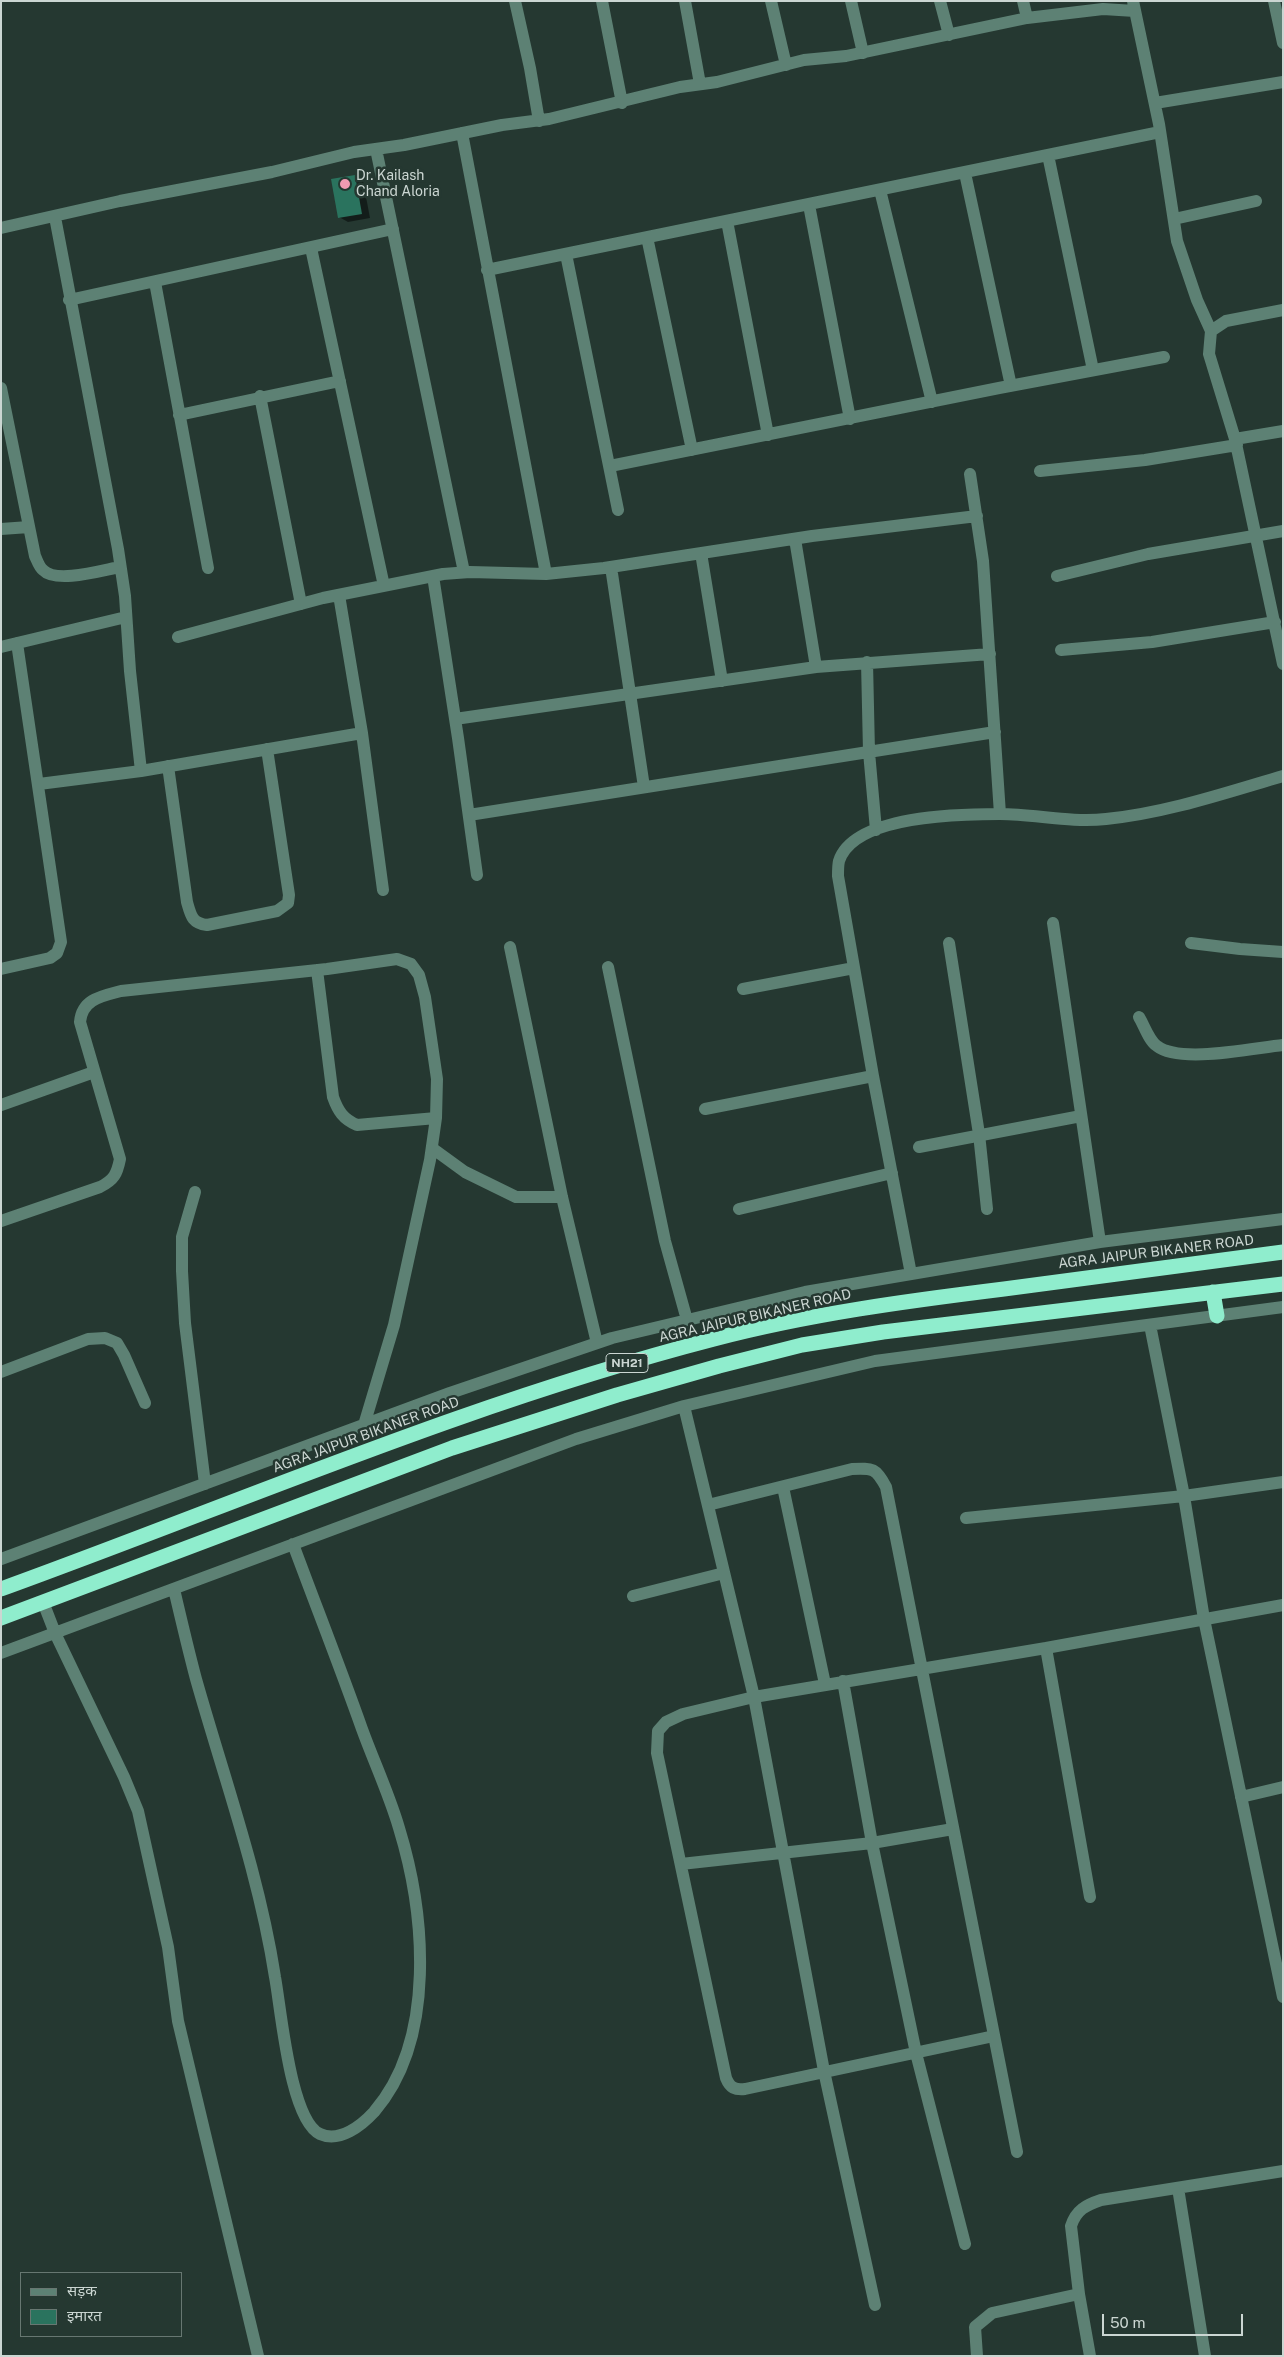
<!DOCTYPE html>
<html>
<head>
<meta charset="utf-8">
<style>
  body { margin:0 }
  #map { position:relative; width:1284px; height:2357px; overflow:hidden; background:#253831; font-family:"Public Sans","Noto Sans Devanagari",sans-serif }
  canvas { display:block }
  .frame { position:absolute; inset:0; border:2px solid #cbd6d2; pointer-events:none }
  .legend { position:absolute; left:20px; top:2272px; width:162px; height:65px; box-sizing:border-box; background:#253831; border:1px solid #677771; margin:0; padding:6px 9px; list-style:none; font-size:15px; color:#cbd6d2 }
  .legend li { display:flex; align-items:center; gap:10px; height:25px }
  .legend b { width:25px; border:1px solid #677771 }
  .scale { position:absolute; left:1102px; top:2314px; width:141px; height:22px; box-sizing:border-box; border:2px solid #cbd6d2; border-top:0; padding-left:6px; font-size:15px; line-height:18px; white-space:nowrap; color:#cbd6d2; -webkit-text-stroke:4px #253831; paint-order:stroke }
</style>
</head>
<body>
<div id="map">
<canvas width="1284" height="2357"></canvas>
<div class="frame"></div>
<ul class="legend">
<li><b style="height:6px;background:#5d8174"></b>सड़क</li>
<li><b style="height:14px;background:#2a735e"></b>इमारत</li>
</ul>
<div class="scale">50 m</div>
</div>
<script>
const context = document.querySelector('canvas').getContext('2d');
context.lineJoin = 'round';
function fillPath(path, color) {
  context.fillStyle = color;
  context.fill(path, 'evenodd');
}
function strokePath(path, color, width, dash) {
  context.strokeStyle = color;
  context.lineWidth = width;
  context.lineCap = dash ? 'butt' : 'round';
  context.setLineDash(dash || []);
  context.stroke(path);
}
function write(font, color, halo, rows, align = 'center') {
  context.font = font + ' "Public Sans",sans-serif';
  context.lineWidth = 5;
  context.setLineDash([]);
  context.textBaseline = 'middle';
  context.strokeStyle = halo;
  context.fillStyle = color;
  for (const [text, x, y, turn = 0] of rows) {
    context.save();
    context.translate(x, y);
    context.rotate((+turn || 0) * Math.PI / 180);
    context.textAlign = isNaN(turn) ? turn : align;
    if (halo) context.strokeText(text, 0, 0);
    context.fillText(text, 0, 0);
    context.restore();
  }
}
fillPath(new Path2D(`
  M 355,176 L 363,181 L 370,218 L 348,222 L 339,217 Z`), '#0007');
fillPath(new Path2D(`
  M 355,175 L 362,214 L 338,218 L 331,179 Z`), '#2a735e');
strokePath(new Path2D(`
  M 515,1 L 530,68 L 539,121
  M 602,1 L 622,103
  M 685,1 L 700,84
  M 771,1 L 786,65
  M 851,1 L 863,53
  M 940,1 L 949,35
  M 1023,1 L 1027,18
  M 1133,1 L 1159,124 L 1177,241 L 1197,300 L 1211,331
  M 1274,1 L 1283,43
  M 1155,103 L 1283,82
  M 462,133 L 546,574
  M 376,149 L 464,572
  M 1048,155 L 1093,370
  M 965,173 L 1011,386
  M 880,190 L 932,402
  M 809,205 L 850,419
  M 55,217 L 118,549 L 125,596 L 130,671 L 141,771
  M 1174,219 L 1256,201
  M 727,221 L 768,435
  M 1,228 L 120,201 L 272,172 L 354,152 L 404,145 L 502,125 L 549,119 L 680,87 L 717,82 L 804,60 L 846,56 L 1027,18 L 1103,9 L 1135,11
  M 647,237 L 692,450
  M 311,248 L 384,586
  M 566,254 L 618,510
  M 487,270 L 1160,132
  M 155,282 L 208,568
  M 69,300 L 393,229
  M 1283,310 L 1226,321 L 1211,331 L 1209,354 L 1235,439 L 1283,664
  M 1,388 L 35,556 C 37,560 39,567 43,570 C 56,584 103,570 120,567
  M 260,396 L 301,604
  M 179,415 L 340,381
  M 1235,439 L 1283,431
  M 610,466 L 999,388 L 1164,357
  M 1040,471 L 1145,460 L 1237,445
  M 970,474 L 983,561 L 1000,814
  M 1,529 L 29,527
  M 795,539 L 816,667
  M 701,553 L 722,681
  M 611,567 L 644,787
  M 433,576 L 458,738 L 477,875
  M 1057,576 L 1148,554 L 1283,531
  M 339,595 L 362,733 L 383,890
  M 178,637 L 323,598 L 443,574 L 470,572 L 546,574 L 604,568 L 812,536 L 977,516
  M 1,647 L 126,617
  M 1061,650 L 1152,642 L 1275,622
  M 867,662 L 869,752 L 876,830
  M 455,719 L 816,667 L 990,654
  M 168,766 L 187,902 C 191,916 192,923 207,925 L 277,911 L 288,903 L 289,895 L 267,749
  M 39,784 L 141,771 L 362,733
  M 469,815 L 995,732
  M 1053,923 L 1100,1242
  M 949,943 L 979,1134 L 987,1209
  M 1191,943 L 1240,949 L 1283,952
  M 510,947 L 562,1197 L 597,1343
  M 608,967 L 665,1241 L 687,1320
  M 1,969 L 50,958 L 57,953 L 61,942 L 17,643
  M 317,970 L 333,1097 C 338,1111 343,1119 357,1125 L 436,1118
  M 743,989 L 854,968
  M 1139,1017 C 1144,1025 1149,1041 1157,1046 C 1180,1064 1253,1048 1283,1045
  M 1,1105 L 94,1072
  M 705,1109 L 873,1076
  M 919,1147 L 1081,1116
  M 432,1148 L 465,1172 L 516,1197 L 562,1197
  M 195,1192 L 182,1237 L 182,1271 L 185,1323 L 205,1484
  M 739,1209 L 892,1173
  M 1,1221 L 100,1187 C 114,1180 117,1174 120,1159 L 80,1022 C 82,999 102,996 121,991 L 327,969 L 397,959 L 411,964 L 419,975 L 425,997 L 437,1079 L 436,1118 L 430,1160 L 394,1325 L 364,1425
  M 911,1274 L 873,1076 L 838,876 C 838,871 838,865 839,861 C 854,815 961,814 1000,814 C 1035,814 1070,823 1106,819 C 1166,813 1225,793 1283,776
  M 1150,1325 L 1184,1496 L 1204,1619 L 1283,1997
  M 1,1372 L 88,1339 L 105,1338 L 117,1343 L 124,1355 L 145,1403
  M 684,1406 L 754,1697 L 824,2071 L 875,2305
  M 783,1487 L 825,1684
  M 708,1505 L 852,1469 C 873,1468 876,1468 886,1487 L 1017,2152
  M 966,1518 L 1184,1496 L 1283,1482
  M 1,1559 L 450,1393 L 612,1338 L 805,1292 L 1100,1242 L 1283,1219
  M 174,1589 C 181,1619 188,1649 196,1679 C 224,1778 259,1874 275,1977 C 281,2009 290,2120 320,2134 C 340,2143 362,2125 374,2112 C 437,2039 425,1913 399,1828 C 389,1794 374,1762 362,1729 C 340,1667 316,1606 293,1544
  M 633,1596 L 724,1573
  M 43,1602 L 55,1633 L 124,1777 L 138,1811 L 168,1947 L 178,2021 L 258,2356
  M 1046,1648 L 1090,1897
  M 1,1653 L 576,1439 L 684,1406 L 875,1361 L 1283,1307
  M 843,1681 L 872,1843 L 916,2053 L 965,2244
  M 1241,1797 L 1283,1787
  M 681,1864 L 872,1843 L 953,1829
  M 994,2036 L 745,2089 C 735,2090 730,2088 726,2078 L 657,1753 L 658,1731 L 666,1722 L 683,1714 L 754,1697 L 1046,1648 L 1283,1605
  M 1178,2188 L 1205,2356
  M 1079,2294 L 1090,2356
  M 977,2356 L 975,2327 L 992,2313 L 1079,2294 L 1071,2226 C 1076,2210 1086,2205 1101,2200 L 1283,2171`), '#5d8174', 12);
strokePath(new Path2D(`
  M 1213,1292 L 1217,1316
  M 1,1589 C 238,1503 470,1402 714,1339 C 809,1314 907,1301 1004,1289 C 1097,1276 1190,1264 1283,1252
  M 1,1618 L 452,1448 L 617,1395 L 719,1366 L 802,1345 L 883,1332 L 1283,1284`), '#8fedcd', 15);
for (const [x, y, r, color] of [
  [345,184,6,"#f19ab2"]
]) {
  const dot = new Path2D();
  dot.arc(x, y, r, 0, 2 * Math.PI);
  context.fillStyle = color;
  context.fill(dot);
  strokePath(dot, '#253831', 2);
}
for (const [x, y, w] of [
  [627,1363,42]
]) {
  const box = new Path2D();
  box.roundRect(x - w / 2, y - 9.5, w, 19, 4);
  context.fillStyle = '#253831';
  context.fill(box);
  strokePath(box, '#cbd6d2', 1);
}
write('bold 12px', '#cbd6d2', null, [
  ["NH21",627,1363]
]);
write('14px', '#cbd6d2', '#253831', [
  ["Dr. Kailash",356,176],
  ["Chand Aloria",356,192]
], 'left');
write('14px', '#cbd6d2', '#253831', [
  ["AGRA JAIPUR BIKANER ROAD",1156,1252,-7],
  ["AGRA JAIPUR BIKANER ROAD",755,1316,-13],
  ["AGRA JAIPUR BIKANER ROAD",366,1435,-20]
]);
</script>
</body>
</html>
